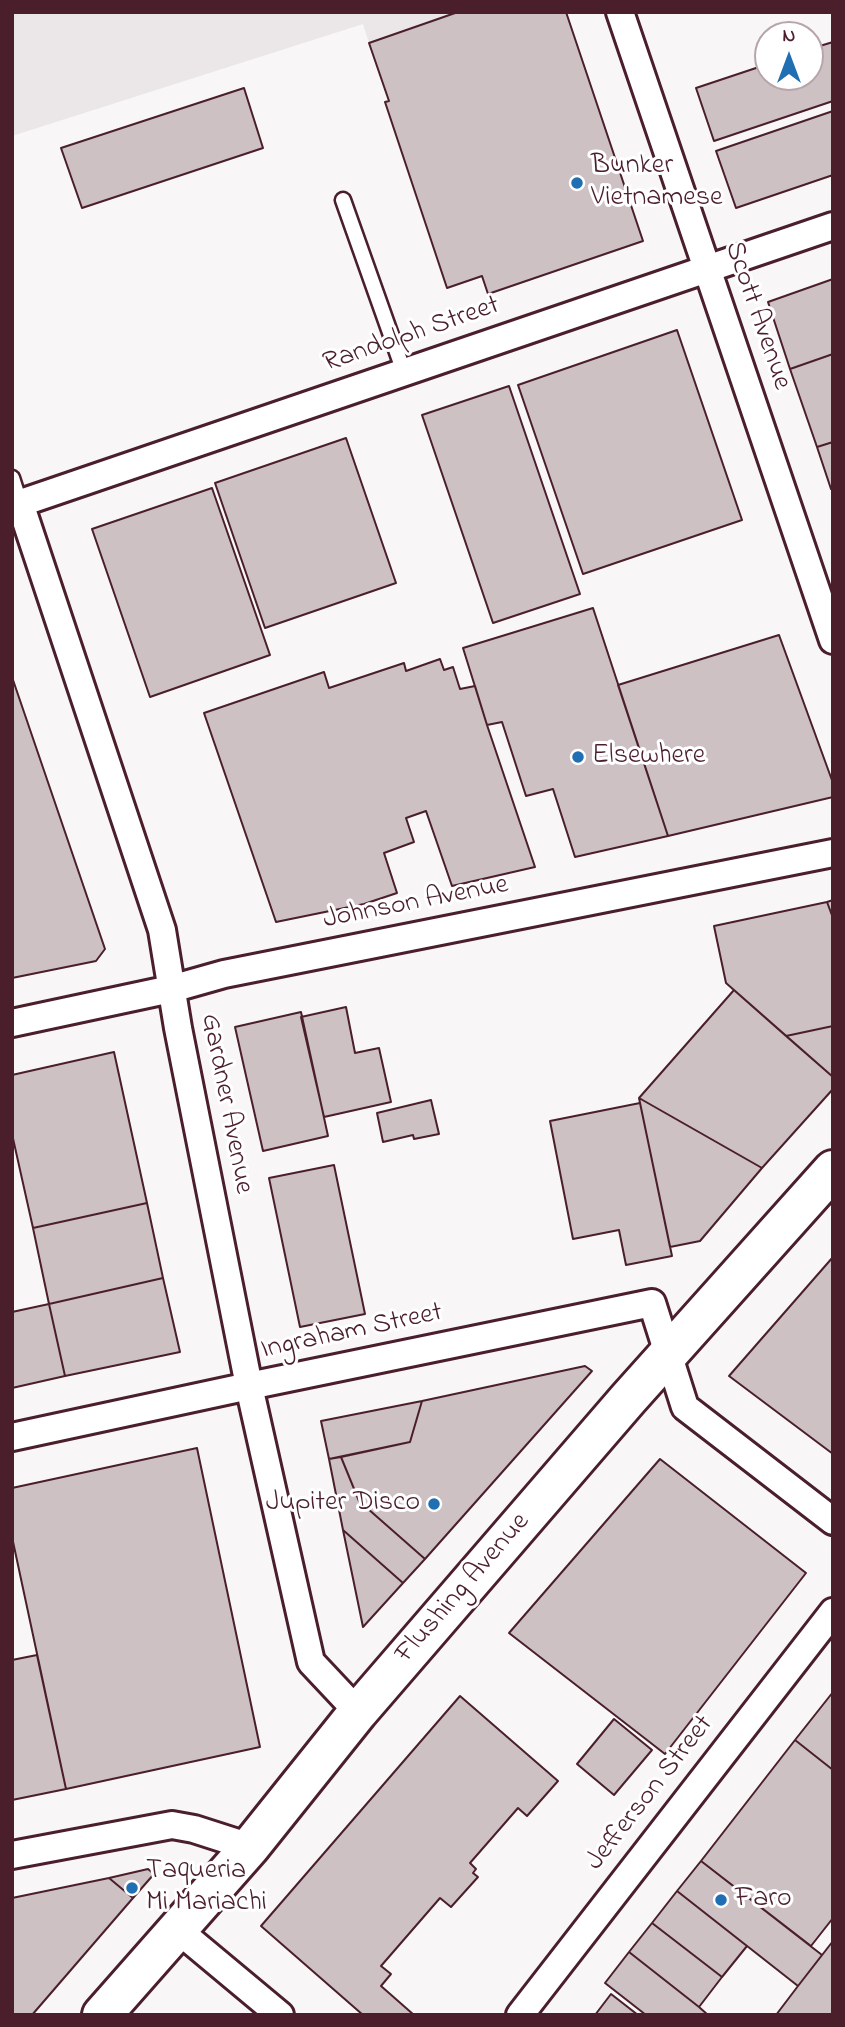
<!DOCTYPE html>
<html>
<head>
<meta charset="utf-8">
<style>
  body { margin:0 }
  #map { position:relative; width:845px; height:2027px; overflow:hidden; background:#f8f6f7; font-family:"Indie Flower",sans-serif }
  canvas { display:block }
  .frame { position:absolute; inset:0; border:14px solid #4a1f2b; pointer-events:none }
  .north { position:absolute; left:754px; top:21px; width:70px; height:70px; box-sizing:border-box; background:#fff; border:2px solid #b7a5aa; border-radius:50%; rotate:0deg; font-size:19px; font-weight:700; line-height:28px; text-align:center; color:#4a1f2b }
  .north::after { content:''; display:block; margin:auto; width:24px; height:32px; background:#1f6fb2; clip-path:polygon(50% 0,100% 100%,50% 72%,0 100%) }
</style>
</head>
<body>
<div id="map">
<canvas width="845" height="2027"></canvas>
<div class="frame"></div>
<div class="north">N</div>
</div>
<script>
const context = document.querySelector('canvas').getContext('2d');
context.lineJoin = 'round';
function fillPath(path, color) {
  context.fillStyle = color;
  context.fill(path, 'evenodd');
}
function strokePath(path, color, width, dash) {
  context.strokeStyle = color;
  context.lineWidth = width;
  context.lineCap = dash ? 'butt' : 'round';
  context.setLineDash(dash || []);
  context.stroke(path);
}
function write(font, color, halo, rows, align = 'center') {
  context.font = font + ' "Indie Flower",sans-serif';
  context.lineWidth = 6;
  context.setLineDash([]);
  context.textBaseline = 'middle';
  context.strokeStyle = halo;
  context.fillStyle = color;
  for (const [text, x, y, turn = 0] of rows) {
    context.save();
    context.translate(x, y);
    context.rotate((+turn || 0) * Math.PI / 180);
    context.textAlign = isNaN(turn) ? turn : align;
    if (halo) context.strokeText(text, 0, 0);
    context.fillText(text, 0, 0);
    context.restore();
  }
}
fillPath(new Path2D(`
  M 12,12 L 458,12 L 369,43 L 363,24 L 12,136 Z`), '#ebe6e8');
const building = new Path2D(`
  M 458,12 L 566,12 L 643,241 L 488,294 L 482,276 L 447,288 L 385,102 L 389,101 L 369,43 Z
  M 833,42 L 833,101 L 714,141 L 696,88 L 768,64 L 768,77 L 810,77 L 810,49 Z
  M 244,88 L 263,148 L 82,208 L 61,148 Z
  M 833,111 L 833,175 L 736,208 L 716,151 Z
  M 833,279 L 833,354 L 790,369 L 768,302 Z
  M 677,330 L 742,520 L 583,574 L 518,385 Z
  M 833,354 L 833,442 L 817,447 L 790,369 Z
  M 509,386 L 580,594 L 493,623 L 422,415 Z
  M 346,438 L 396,583 L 265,628 L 215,483 Z
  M 833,442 L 833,488 L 831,489 L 817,447 Z
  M 212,488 L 270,655 L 150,697 L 92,529 Z
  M 593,608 L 668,836 L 575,857 L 553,789 L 526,796 L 502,722 L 487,725 L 463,648 Z
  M 779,635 L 833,783 L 833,797 L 668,836 L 618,685 Z
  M 440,659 L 444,670 L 453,667 L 460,689 L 475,686 L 487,725 L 535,867 L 452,886 L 426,811 L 406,818 L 414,842 L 384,853 L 397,893 L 364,904 L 276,922 L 204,713 L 324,672 L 329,688 L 404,663 L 406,671 Z
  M 12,677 L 105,949 L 96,961 L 12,978 Z
  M 833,900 L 833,918 L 827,902 Z
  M 827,902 L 833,918 L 833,1026 L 786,1036 L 726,983 L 714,926 Z
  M 734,990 L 833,1077 L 833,1089 L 762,1168 L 639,1098 Z
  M 346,1007 L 355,1053 L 379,1048 L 391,1102 L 324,1117 L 301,1017 Z
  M 301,1012 L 328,1136 L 263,1151 L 235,1027 Z
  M 833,1026 L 833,1077 L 786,1036 Z
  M 114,1052 L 147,1203 L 33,1228 L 12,1134 L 12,1075 Z
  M 639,1098 L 762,1168 L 700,1241 L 670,1247 Z
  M 431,1100 L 439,1134 L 414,1139 L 413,1135 L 383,1142 L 377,1113 Z
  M 640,1103 L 672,1256 L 626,1265 L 619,1230 L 573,1239 L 550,1121 Z
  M 334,1165 L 365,1314 L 300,1327 L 269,1178 Z
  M 147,1203 L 163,1278 L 49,1304 L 33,1228 Z
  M 833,1257 L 833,1454 L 729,1376 Z
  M 163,1278 L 180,1352 L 65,1376 L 49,1304 Z
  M 49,1304 L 65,1376 L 12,1388 L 12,1312 Z
  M 585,1366 L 592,1371 L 425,1559 L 359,1501 L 341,1457 L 410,1442 L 422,1401 Z
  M 422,1401 L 410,1442 L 329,1459 L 321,1421 Z
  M 197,1448 L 260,1747 L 66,1789 L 12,1537 L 12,1488 Z
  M 341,1457 L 359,1501 L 425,1559 L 403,1583 L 343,1530 L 329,1459 Z
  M 660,1459 L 806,1573 L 665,1754 L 509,1633 Z
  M 343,1530 L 403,1583 L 363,1627 Z
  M 37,1655 L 66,1789 L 12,1800 L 12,1660 Z
  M 833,1692 L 833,1770 L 795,1740 Z
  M 460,1696 L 558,1781 L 527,1816 L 518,1808 L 470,1863 L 476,1869 L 473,1873 L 478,1877 L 451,1907 L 440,1898 L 381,1966 L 391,1974 L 381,1986 L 414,2015 L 363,2015 L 261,1926 Z
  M 614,1719 L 652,1750 L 614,1795 L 577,1764 Z
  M 795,1740 L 833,1770 L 833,1918 L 811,1946 L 701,1861 Z
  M 701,1861 L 822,1955 L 798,1986 L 677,1891 Z
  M 148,1869 L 154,1874 L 133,1898 L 109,1878 Z
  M 109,1878 L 133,1898 L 32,2015 L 12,2015 L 12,1898 Z
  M 677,1891 L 747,1946 L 722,1977 L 652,1923 Z
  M 652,1923 L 722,1977 L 699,2007 L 629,1952 Z
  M 833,1941 L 833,2015 L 776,2015 L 798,1986 Z
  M 629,1952 L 699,2007 L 708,2015 L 646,2015 L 605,1983 Z
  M 611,1994 L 638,2015 L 595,2015 Z`);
fillPath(building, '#cdc1c4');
strokePath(building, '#4a1f2b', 2);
const lane = new Path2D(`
  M 343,200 L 404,372
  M 12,478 L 20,503`);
const street = new Path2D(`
  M 620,12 L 833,640
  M 20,503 L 162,930 L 178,1028 L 249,1386 L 311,1662 L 358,1712
  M 12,506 L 833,226
  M 12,1023 L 171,989 L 224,974 L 833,853
  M 12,1437 L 249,1386 L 652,1303 L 685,1407 L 833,1521
  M 12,1855 L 172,1825 L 194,1829 L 250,1847
  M 178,1930 L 280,2015
  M 520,2015 L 833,1612`);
const primary = new Path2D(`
  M 102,2015 L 250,1847 L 358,1712 L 628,1399 L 833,1170`);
strokePath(lane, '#4a1f2b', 19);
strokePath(street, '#4a1f2b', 32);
strokePath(primary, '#4a1f2b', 44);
strokePath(lane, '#fff', 14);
strokePath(street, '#fff', 26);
strokePath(primary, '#fff', 38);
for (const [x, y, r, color] of [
  [577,183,7,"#1f6fb2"],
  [578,757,7,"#1f6fb2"],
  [434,1504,7,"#1f6fb2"],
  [132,1888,7,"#1f6fb2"],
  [721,1900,7,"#1f6fb2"]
]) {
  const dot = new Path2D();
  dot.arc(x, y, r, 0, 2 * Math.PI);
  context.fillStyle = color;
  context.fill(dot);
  strokePath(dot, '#fff', 2.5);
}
write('28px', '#4a1f2b', '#fff', [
  ["Bunker",591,167],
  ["Vietnamese",591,199],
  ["Elsewhere",592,757],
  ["Jupiter Disco",420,1504,"right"],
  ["Taqueria",146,1872],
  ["Mi Mariachi",146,1904],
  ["Faro",735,1900]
], 'left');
write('28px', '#4a1f2b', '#fff', [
  ["Scott Avenue",756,316,71],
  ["Randolph Street",412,336,-19],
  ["Johnson Avenue",416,904,-11],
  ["Gardner Avenue",225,1104,79],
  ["Ingraham Street",352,1333,-12],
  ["Flushing Avenue",464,1589,-49],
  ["Jefferson Street",651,1794,-52]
]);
</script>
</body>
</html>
